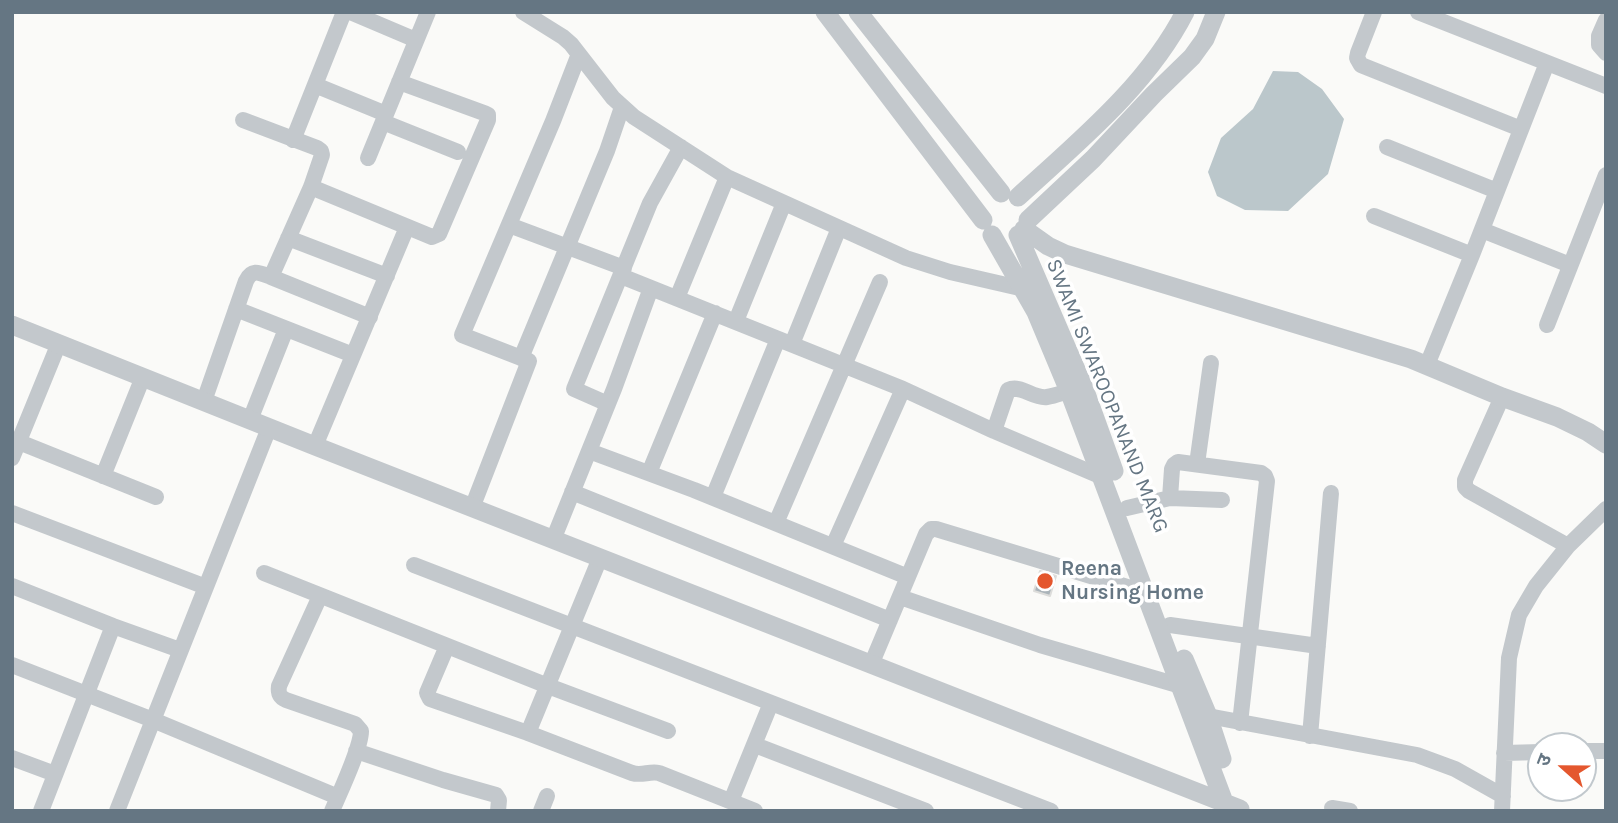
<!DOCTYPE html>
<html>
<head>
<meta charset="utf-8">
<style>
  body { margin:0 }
  #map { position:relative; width:1618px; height:823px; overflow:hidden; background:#fafaf8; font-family:Karla,"Noto Sans Devanagari",sans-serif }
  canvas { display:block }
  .frame { position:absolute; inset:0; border:14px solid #657683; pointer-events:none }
  .north { position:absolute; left:1527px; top:732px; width:70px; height:70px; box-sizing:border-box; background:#fff; border:2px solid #c1c8cd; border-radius:50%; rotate:291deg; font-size:19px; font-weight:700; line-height:28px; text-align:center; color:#657683 }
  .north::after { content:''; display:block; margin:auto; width:24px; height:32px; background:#e4572e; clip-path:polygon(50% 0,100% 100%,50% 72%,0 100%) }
</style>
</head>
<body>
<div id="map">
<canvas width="1618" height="823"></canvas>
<div class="frame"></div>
<div class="north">उ</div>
</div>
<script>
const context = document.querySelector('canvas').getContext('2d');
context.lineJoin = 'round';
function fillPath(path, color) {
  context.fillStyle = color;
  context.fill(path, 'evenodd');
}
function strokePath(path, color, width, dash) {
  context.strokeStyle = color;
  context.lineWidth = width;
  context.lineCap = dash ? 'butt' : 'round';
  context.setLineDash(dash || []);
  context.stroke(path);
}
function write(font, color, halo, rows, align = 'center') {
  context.font = font + ' Karla,sans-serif';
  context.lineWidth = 7;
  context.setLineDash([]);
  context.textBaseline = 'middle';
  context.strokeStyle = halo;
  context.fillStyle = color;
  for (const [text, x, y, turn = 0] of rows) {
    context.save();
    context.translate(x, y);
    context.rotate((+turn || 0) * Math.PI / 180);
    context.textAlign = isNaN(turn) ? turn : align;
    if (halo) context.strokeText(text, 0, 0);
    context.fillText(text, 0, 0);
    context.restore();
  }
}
fillPath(new Path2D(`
  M 1273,71 L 1298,72 L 1322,89 L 1344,119 L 1328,174 L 1288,211 L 1245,210 L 1217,196 L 1208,172 L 1221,138 L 1253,109 Z`), '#bbc7cb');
const building = new Path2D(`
  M 1040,571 L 1056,576 L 1050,596 L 1034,591 Z`);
fillPath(building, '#aab3b9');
strokePath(building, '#dcdcda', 2);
strokePath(new Path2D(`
  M 350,12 L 416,40
  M 523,12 L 563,37 L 571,44 L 613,98 L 634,117 L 727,177 L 906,258 L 950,272 L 1024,289
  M 1374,12 L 1358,53 L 1357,58 L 1361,65 L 1521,129
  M 1418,12 L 1606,86
  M 1606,20 L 1599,36 L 1599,45 L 1606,53
  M 315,85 L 386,114
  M 383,122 L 458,152
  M 293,140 L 344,12
  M 1387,147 L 1497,191
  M 368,158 L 428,12
  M 311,187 L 432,237 L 439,234 L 488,120 L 488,115 L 484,113 L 399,82
  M 1374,216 L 1472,255
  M 509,225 L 624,268
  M 1482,230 L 1570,265
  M 288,238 L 387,276
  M 621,276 L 903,389 L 994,431 L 1102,477
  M 271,277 L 370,317
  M 677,298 L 727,177
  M 236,309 L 353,355
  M 736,321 L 784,203
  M 1547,325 L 1606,175
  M 792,344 L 839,228
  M 521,358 L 607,151 L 622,107
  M 1427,365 L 1472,255 L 1547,63
  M 1502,397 L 1465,480 L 1465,487 L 1469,491 L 1568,546
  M 204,401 L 246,281 C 252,268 260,273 271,277 L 311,187 L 322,155 L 321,151 L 317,148 L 243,120
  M 608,404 L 574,389 L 650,203 L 681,147
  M 250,420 L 286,329
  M 994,431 L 1008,390 C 1021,384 1033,399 1047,397 C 1054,396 1062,393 1069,391
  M 19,442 L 156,497
  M 315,446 L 407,227
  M 589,451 L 694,490 L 908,577
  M 12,458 L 59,343
  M 1197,464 L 1211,363
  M 649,473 L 715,313
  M 103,476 L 143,377
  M 572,492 L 890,620
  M 713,497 L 778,339
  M 1170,498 L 1172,469 L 1174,465 L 1178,462 L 1261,473 L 1265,476 L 1267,481 L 1240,723
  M 472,508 L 529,361 L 462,335 L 553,121 L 579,54
  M 1127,508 L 1170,498 L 1222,500
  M 12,513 L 206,587
  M 776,523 L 880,282
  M 553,540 L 614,389 L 651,288
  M 833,546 L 903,389
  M 414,565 L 1051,811
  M 264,573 L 548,686 L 668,731
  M 12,586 L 113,626 L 180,650
  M 320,596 L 279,686 C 278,693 279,697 286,700 L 355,724 L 361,731 C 361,748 340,792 332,811
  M 900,597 L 1040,645 L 1181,686
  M 1170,625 L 1318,646
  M 447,646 L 427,693 L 430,699 L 528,733 L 632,773 C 642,776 649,771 659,773 L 755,811
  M 12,665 L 153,720 L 338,797
  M 871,665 L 926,534 L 931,529 L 936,529 L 1147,593
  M 1208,716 L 1417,755 L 1455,769 L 1503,796
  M 528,733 L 600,558
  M 1310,736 L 1331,493
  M 755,745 L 926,811
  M 356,751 L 443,780 L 496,795 L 499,800 L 498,811
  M 1583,751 L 1606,751
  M 1504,753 L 1541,752
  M 12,758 L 55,774
  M 731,801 L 771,703
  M 1332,808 L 1350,811
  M 41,811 L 113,626
  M 117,811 L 269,428
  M 541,811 L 547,796
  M 1502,811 L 1509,658 L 1519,615 L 1536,586 L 1568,546 L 1606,509`), '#c3c8cc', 16);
strokePath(new Path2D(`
  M 825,12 L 983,220
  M 858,12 L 1001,193
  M 1018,197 C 1078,142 1148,85 1185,12
  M 1028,220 L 1093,159 L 1154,94 L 1192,57 L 1205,39 L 1216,12
  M 1024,229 L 1048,246 L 1065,254 L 1411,359 L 1502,397 L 1557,417 L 1588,432 L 1606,444
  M 992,235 L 1036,312 L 1069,391 L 1227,810
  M 1018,235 L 1084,388 L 1114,471
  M 12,325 L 315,446 L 1240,809
  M 1184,659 L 1208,716 L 1222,759`), '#c3c8cc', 19);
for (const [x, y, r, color] of [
  [1045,581,9,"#e4572e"]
]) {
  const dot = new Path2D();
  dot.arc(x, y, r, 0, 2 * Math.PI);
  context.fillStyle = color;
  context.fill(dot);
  strokePath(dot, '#fff', 2.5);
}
write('21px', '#657683', '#fff', [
  ["SWAMI SWAROOPANAND MARG",1107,396,68]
]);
write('bold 21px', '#657683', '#fff', [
  ["Reena",1061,569],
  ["Nursing Home",1061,593]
], 'left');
</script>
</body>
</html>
